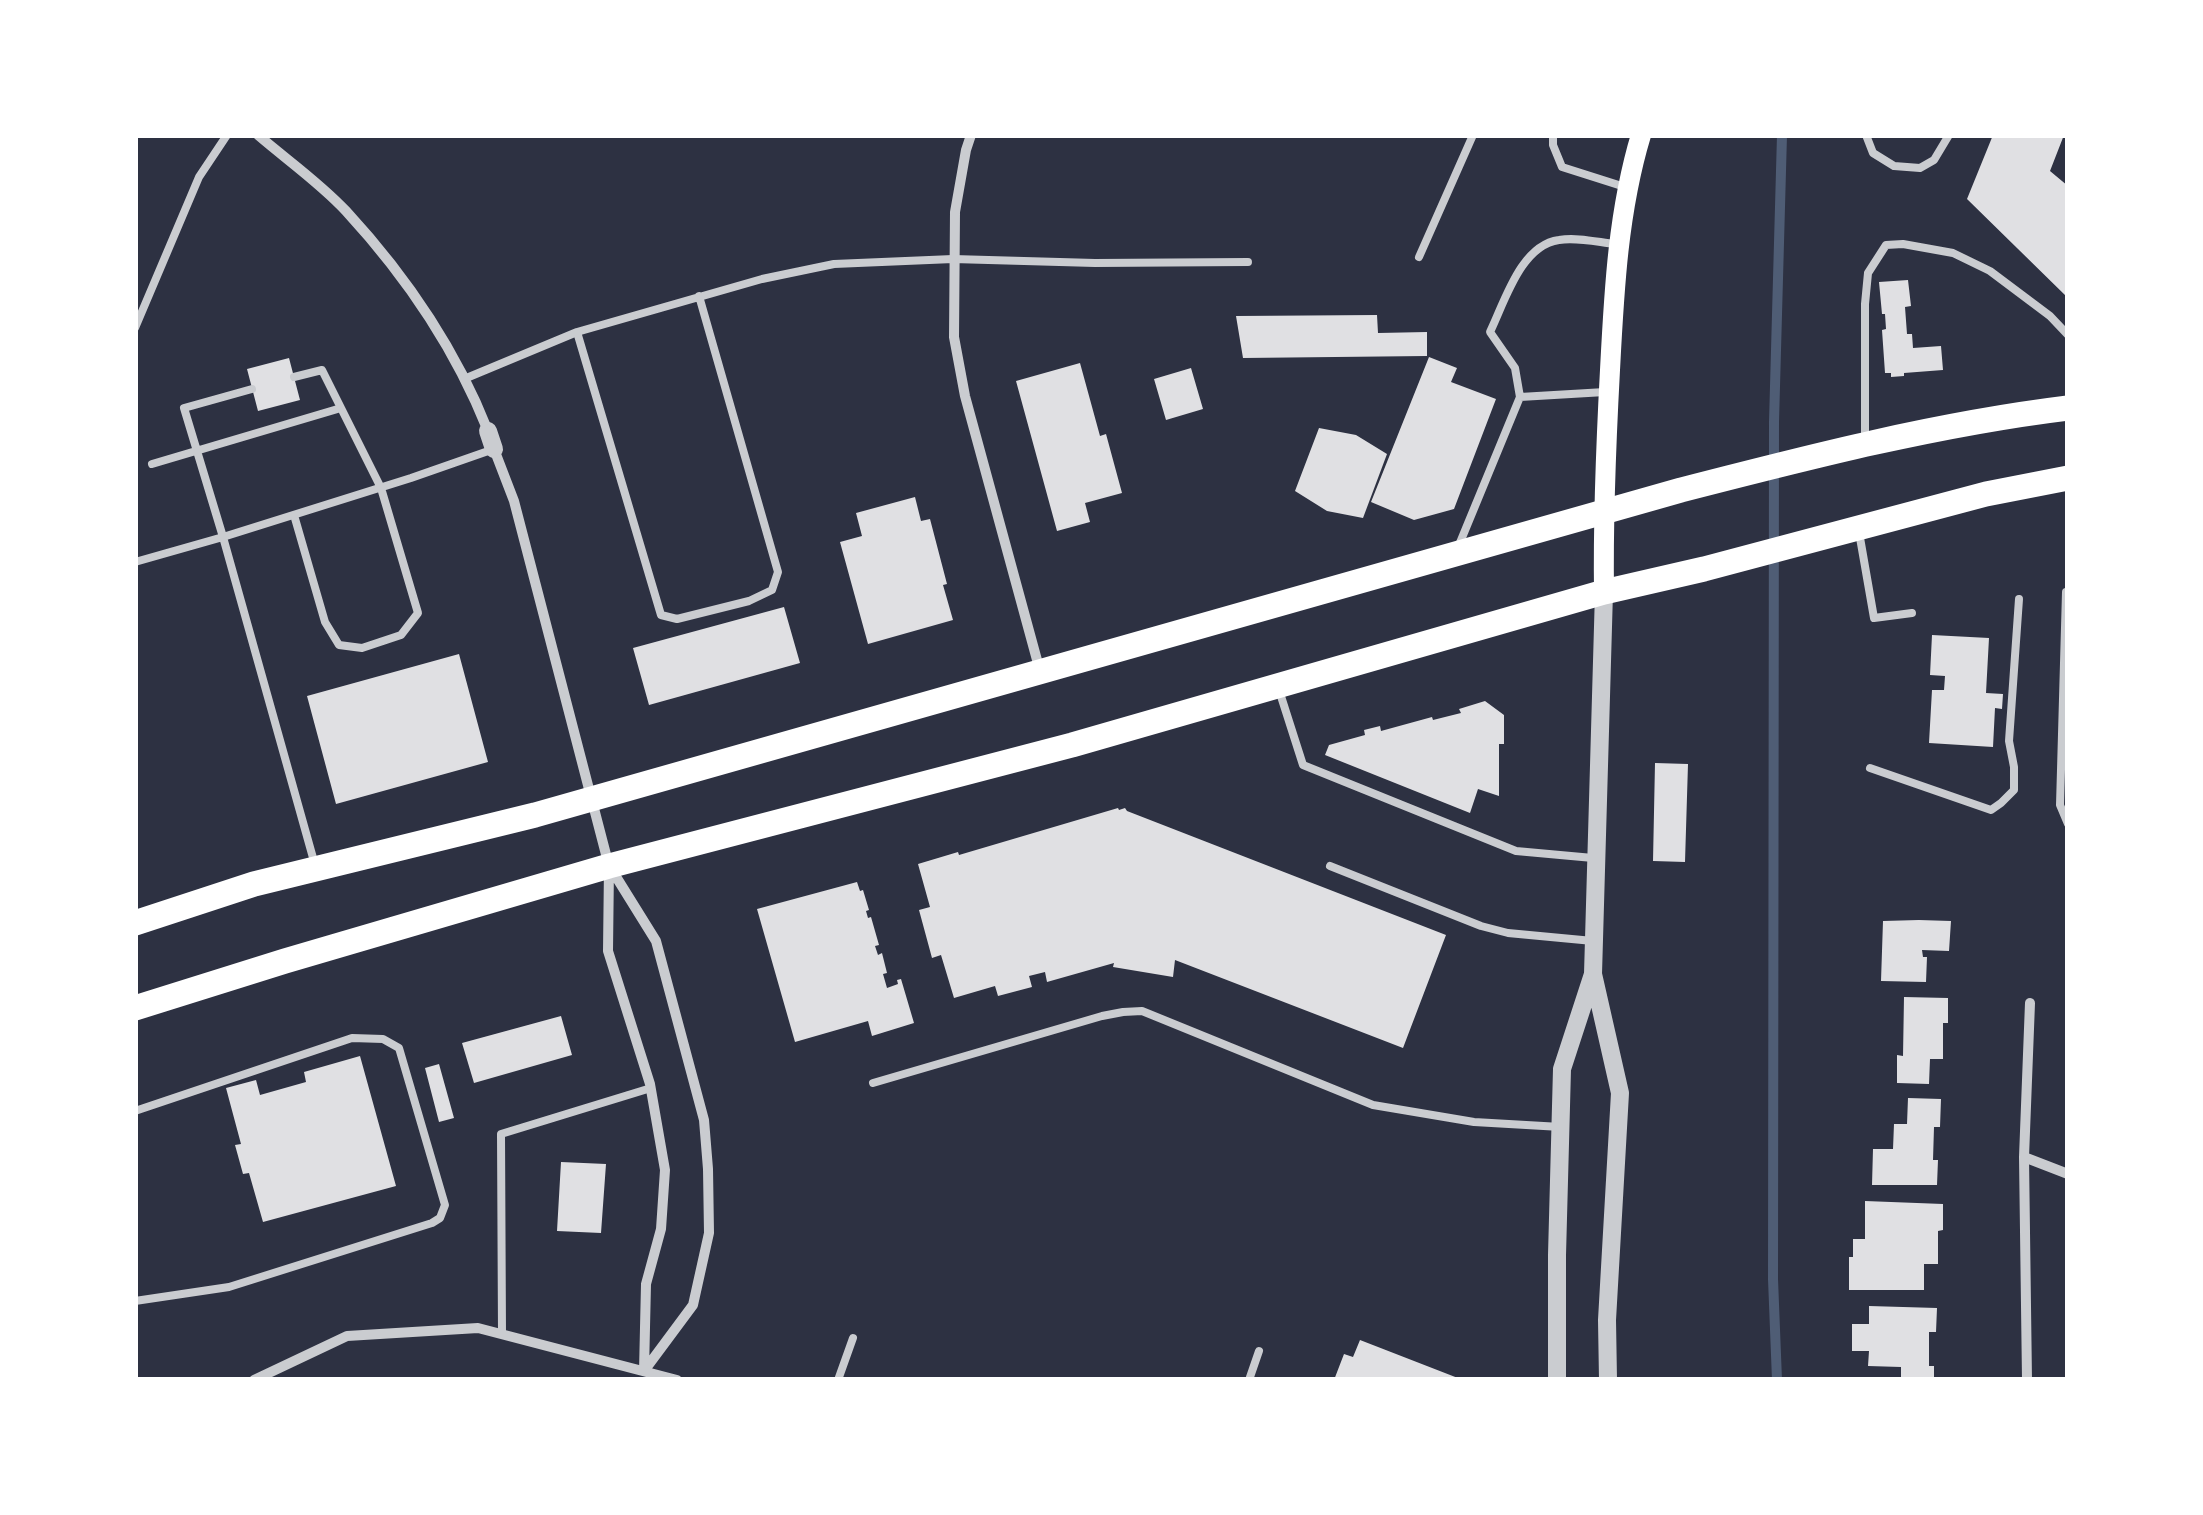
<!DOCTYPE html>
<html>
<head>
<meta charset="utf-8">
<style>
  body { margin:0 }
  #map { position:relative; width:2203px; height:1515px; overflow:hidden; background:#2d3142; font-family:"DejaVu Sans",sans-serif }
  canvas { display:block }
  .frame { position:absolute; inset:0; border:138px solid #fff; pointer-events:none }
</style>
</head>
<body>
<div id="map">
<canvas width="2203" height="1515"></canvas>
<div class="frame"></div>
</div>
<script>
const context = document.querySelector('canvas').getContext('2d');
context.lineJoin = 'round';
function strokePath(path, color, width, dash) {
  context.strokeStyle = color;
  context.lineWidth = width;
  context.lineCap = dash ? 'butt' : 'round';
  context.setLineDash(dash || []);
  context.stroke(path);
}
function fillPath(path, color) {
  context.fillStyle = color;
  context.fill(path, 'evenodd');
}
strokePath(new Path2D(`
  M 1777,1380 L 1773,1279 L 1774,422 L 1782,135`), '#4f5d75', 10);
fillPath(new Path2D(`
  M 1993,135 L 2064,135 L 2050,171 L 2068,186 L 2068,298 L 1967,199 Z
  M 1908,280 L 1911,306 L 1905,307 L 1907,334 L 1912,334 L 1913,348 L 1941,346 L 1943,370 L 1904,373 L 1904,376 L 1891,377 L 1891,373 L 1885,373 L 1882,330 L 1886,329 L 1885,314 L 1882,314 L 1879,282 Z
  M 1377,315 L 1378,333 L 1427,332 L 1427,356 L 1243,358 L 1236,316 Z
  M 1429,357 L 1457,368 L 1451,382 L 1496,399 L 1454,509 L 1414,520 L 1371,502 Z
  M 289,358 L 300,400 L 258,411 L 247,369 Z
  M 1080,363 L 1100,436 L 1106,434 L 1122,493 L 1085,503 L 1090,522 L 1057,531 L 1016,381 Z
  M 1191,368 L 1203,409 L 1166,420 L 1154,379 Z
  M 1319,428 L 1356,435 L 1387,454 L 1363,518 L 1327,511 L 1295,491 Z
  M 915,497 L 921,521 L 930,519 L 947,584 L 943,585 L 953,620 L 868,644 L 840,542 L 862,536 L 856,513 Z
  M 784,607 L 800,663 L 649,705 L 633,648 Z
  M 1932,635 L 1989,638 L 1986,693 L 2003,694 L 2002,709 L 1995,708 L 1993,747 L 1929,743 L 1932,690 L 1944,690 L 1945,676 L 1930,675 Z
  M 459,654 L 488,762 L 336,804 L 307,696 Z
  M 1485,701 L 1504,715 L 1504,744 L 1499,744 L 1499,796 L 1478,789 L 1470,813 L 1325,755 L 1329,745 L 1365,735 L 1364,730 L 1380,726 L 1381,731 L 1432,717 L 1433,720 L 1461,713 L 1459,709 Z
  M 1655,763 L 1688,764 L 1685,862 L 1653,861 Z
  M 1118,808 L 1119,810 L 1125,808 L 1127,811 L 1446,935 L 1403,1048 L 1175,960 L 1173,977 L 1113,967 L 1114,963 L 1047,982 L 1045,972 L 1029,976 L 1032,987 L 998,996 L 995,986 L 954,998 L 941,955 L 932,958 L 919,910 L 930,907 L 918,864 L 958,852 L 959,855 Z
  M 857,882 L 860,891 L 863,890 L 869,910 L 866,911 L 868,918 L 871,917 L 879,945 L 875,946 L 878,955 L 882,953 L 887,973 L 883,974 L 887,988 L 898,984 L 897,980 L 901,979 L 914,1023 L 872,1036 L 868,1021 L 795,1042 L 757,909 Z
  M 1919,920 L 1951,921 L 1949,951 L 1922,950 L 1923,957 L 1927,957 L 1926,982 L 1881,981 L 1883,921 Z
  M 1904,997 L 1948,998 L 1948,1023 L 1943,1023 L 1943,1059 L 1930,1059 L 1929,1084 L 1897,1083 L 1897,1055 L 1903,1056 Z
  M 561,1016 L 572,1055 L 474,1083 L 462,1043 Z
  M 360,1056 L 396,1186 L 263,1222 L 249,1173 L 243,1174 L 235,1145 L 241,1144 L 226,1088 L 256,1080 L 260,1095 L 306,1082 L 304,1072 Z
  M 439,1064 L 454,1118 L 439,1122 L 425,1068 Z
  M 1908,1098 L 1941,1099 L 1940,1127 L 1934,1127 L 1933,1160 L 1938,1160 L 1937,1185 L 1872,1185 L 1873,1149 L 1893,1149 L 1894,1124 L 1907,1124 Z
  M 561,1162 L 606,1164 L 601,1233 L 557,1231 Z
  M 1865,1201 L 1943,1204 L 1943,1230 L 1938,1231 L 1938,1264 L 1924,1264 L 1924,1290 L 1849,1290 L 1849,1257 L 1853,1257 L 1853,1239 L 1865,1239 Z
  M 1869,1306 L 1937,1308 L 1936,1332 L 1929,1332 L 1929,1366 L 1934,1366 L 1934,1380 L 1901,1380 L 1901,1367 L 1868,1366 L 1869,1351 L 1852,1351 L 1852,1324 L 1869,1324 Z
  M 1360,1340 L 1463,1380 L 1334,1380 L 1344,1354 L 1353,1357 Z`), '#e0e0e3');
strokePath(new Path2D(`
  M 1553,135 L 1553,145 L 1562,167 L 1625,187
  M 1866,135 L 1873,153 L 1894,166 L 1920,168 L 1934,160 L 1949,135
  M 1419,257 L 1473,135
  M 135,328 L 199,177 L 227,135
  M 577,332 L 661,615 L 677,619 L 749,601 L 772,590 L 778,572 L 699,296
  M 464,379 L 577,332 L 762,279 L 834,264 L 953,259 L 1095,263 L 1248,262
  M 1520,397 L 1605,392
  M 1865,440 L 1865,304 L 1868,273 L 1886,245 L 1903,244 L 1953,253 L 1990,271 L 2050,316 L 2068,335
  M 152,464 L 341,408
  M 294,515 L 325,622 L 339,645 L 362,648 L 401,635 L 418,613 L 381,488 L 322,370 L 294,377
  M 1859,532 L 1874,618 L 1912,613
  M 1459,545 L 1520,397 L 1515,368 L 1490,332 C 1505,301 1521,245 1559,240 C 1577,237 1597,242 1615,244
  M 135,562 L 223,537 L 184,408 L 252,389
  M 2066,592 L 2060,805 L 2068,824
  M 1279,690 L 1303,765 L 1516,851 L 1593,858
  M 1870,768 L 1991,810 L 2001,803 L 2014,790 L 2014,767 L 2009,741 L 2019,599
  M 315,865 L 223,537 L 411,478 L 494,449
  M 1330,866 L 1481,926 L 1508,933 L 1593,941
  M 873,1083 L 1102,1016 L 1123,1012 L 1142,1011 L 1373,1105 L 1474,1122 L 1561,1127
  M 135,1111 L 352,1038 L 383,1039 L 399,1048 L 445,1205 L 440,1218 L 432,1223 L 229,1287 L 135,1301
  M 502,1334 L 501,1134 L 651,1088
  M 838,1380 L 853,1338
  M 1249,1380 L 1259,1351`), '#caccd0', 8);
strokePath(new Path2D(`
  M 258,135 C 287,160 320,183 346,211 C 405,275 456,350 488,431
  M 971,135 L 966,150 L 955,212 L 954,337 L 965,396 L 1040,671
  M 494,449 L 514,501 L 609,866 L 608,951 L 650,1084 L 665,1170 L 661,1229 L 646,1284 L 644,1371
  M 610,867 L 656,941 L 704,1120 L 708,1169 L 709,1233 L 693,1305 L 644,1371
  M 2024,1157 L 2068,1174
  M 254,1380 L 347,1336 L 478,1328 L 677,1380
  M 2027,1380 L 2024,1157 L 2030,1003`), '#caccd0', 10);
strokePath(new Path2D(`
  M 488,431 L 494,449
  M 1604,592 L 1593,974 L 1620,1093 L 1607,1320 L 1608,1380
  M 1557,1380 L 1557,1255 L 1562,1069 L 1593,974`), '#caccd0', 18);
strokePath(new Path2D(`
  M 1604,592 C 1603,518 1606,444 1610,370 C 1614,292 1618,211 1641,135`), '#fff', 20);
strokePath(new Path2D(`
  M 135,923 L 254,884 L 535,815 L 1681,490 C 1809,457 1937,424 2068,408
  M 135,1008 L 285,961 L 609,866 L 1072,745 L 1604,592 L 1704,569 L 1986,494 L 2068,478`), '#fff', 25);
</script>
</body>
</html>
